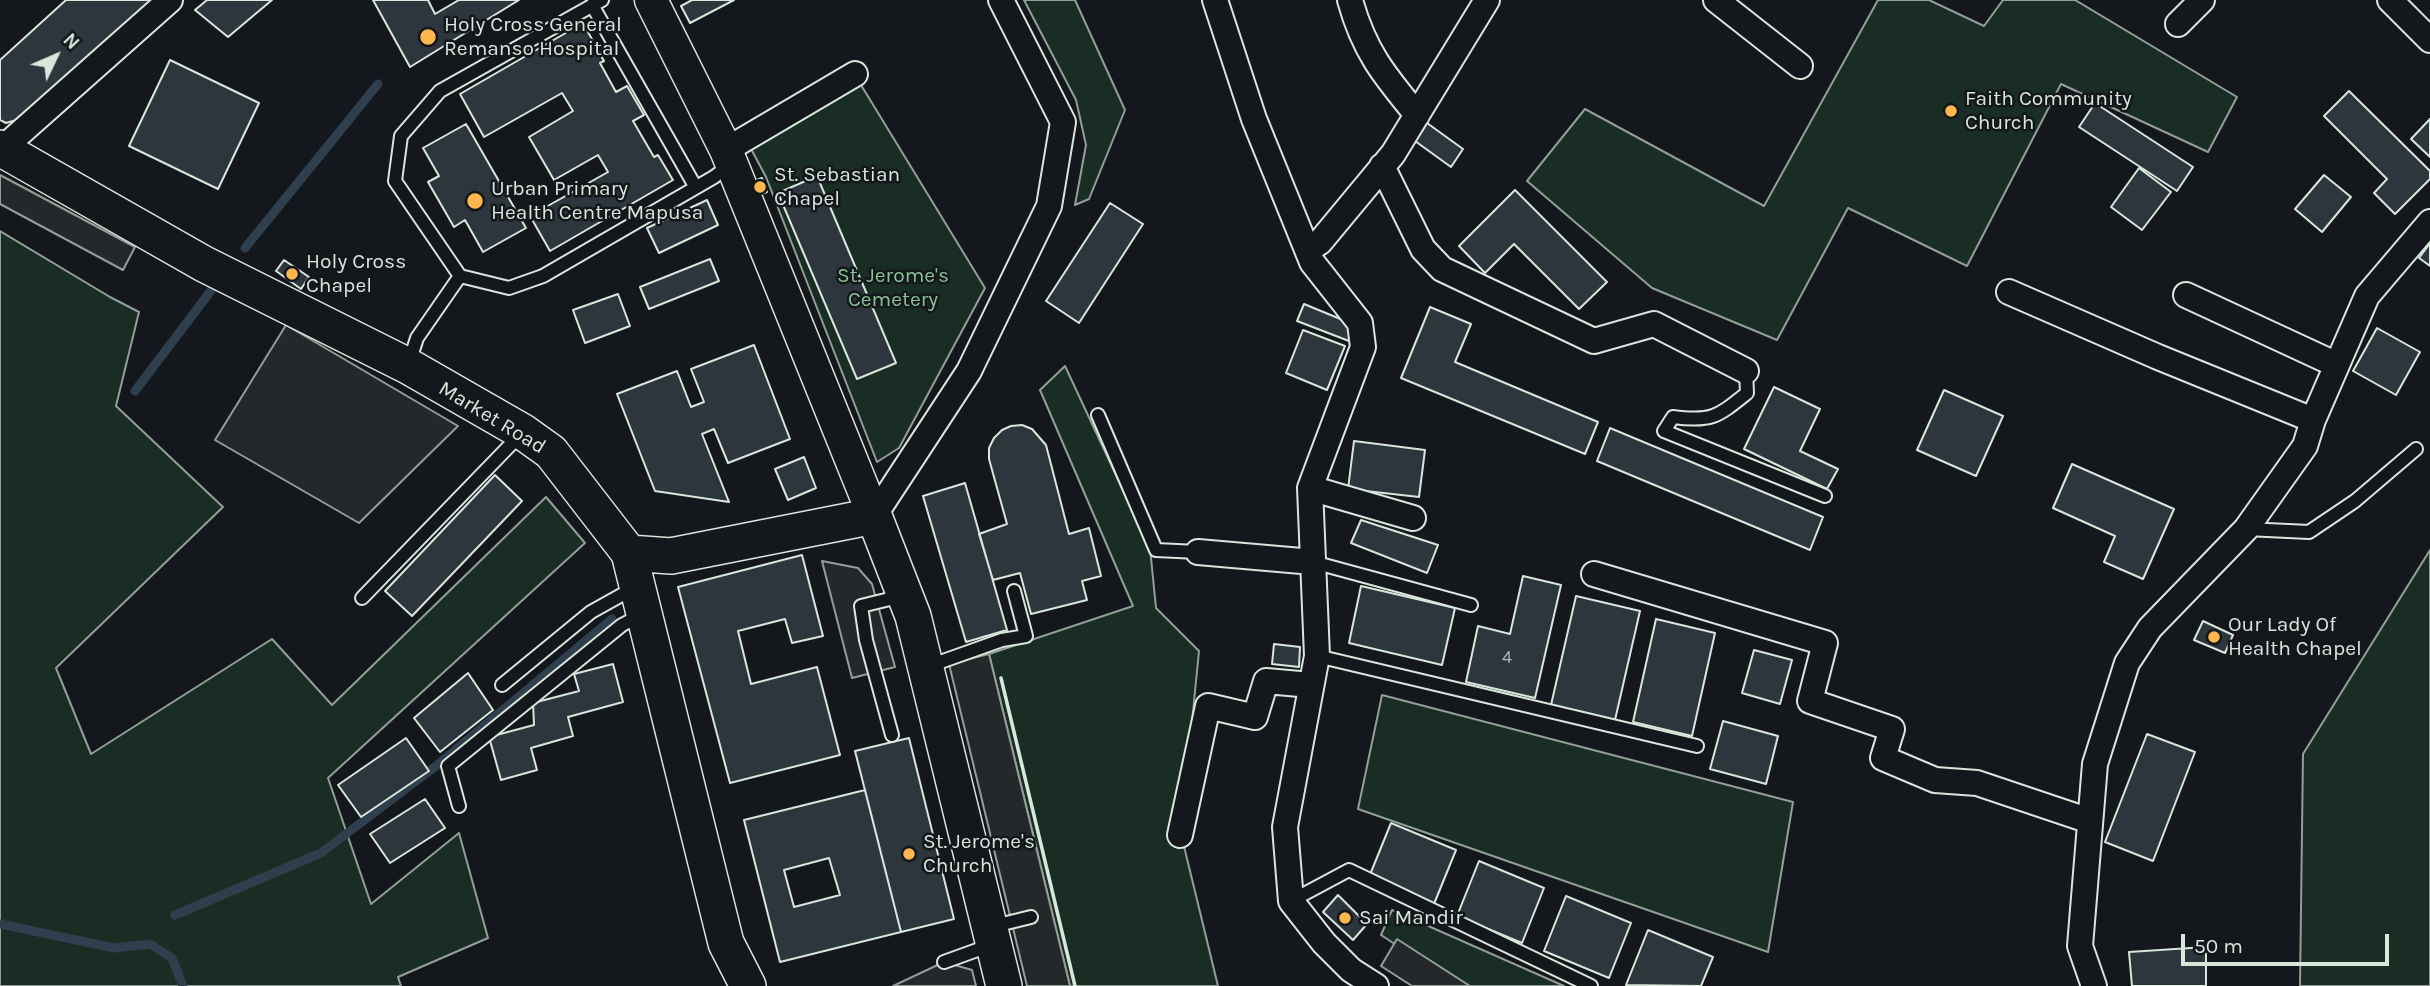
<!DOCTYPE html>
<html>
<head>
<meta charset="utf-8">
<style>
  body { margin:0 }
  #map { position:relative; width:2430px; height:986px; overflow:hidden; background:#14181c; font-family:Karla,sans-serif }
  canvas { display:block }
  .north { position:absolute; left:21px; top:21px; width:70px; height:70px; -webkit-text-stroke:5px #14181c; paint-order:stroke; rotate:46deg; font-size:19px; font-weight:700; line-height:28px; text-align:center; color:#d8e6dc }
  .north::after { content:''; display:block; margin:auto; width:24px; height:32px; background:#d8e6dc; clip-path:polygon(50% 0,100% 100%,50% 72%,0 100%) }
  .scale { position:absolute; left:2181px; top:934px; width:208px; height:32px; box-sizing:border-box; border:4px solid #d8e6dc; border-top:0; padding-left:9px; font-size:21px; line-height:24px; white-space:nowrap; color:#d8e6dc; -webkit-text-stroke:5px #14181c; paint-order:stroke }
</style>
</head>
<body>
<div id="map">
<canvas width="2430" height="986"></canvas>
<div class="north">N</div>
<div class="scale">50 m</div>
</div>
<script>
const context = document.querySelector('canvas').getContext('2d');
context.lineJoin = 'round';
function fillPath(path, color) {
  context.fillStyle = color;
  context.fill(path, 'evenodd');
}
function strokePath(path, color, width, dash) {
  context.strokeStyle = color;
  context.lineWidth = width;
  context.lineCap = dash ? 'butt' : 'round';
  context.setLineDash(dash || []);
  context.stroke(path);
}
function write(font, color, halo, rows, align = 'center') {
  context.font = font + ' Karla,sans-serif';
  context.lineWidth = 5;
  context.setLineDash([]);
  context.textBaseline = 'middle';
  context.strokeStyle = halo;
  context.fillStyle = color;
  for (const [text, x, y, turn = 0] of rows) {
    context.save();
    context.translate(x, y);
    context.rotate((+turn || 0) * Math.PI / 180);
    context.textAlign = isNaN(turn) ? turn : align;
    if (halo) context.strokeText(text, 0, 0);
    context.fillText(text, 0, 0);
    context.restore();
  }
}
const green = new Path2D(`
  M 1024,0 L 1075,0 L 1125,110 L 1089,199 L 1075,205 L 1086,145 L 1076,100 Z
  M 1878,0 L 1929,0 L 1984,26 L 2003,0 L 2075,0 L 2237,97 L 2208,152 L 2061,84 L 1967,266 L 1848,208 L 1777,340 L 1652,288 L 1527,181 L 1585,109 L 1764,206 Z
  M 861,85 L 985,288 L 899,448 L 877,462 L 766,177 L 749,145 Z
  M 0,231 L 110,297 L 139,312 L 116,406 L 223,507 L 56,668 L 91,754 L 272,639 L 332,705 L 546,497 L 585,543 L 328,778 L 371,904 L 459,833 L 488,938 L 398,977 L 401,986 L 0,986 Z
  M 1065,366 L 1150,548 L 1156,608 L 1199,651 L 1181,834 L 1218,986 L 1070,986 L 989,654 L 1133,606 L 1040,390 Z
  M 2430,550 L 2430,986 L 2300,986 L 2303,754 Z
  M 1382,695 L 1793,802 L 1768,952 L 1358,809 Z
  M 1392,910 L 1564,986 L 1459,986 L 1381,935 Z`);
fillPath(green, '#1a2d24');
strokePath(green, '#939e99', 2);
const parking = new Path2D(`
  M 0,175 L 135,247 L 123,270 L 0,204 Z
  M 286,325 L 458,426 L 359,523 L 215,440 Z
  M 822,561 L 858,568 L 872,584 L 895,667 L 852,678 Z
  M 989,654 L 1070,986 L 1027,986 L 949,664 Z
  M 1397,939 L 1470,986 L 1412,986 L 1381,966 Z
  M 944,962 L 972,970 L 976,986 L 893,986 Z`);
fillPath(parking, '#24282b');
strokePath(parking, '#939e99', 2);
strokePath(new Path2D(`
  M 245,248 L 378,84
  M 135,391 L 216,284
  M 175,915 L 321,853 L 436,766 L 612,619
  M 0,924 L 114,948 L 150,944 L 172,958 L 183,986`), '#2f3f4d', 9);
const building = new Path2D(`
  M 66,0 L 152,0 L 20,119 L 6,123 L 0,120 L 0,60 Z
  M 207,0 L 272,0 L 228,37 L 195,10 Z
  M 373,0 L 428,0 L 435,14 L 459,0 L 519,0 L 410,67 Z
  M 692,0 L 734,0 L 690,23 L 681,6 Z
  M 583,23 L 604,61 L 600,63 L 616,92 L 627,86 L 644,115 L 633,121 L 654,157 L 658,155 L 673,180 L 550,251 L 530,216 L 608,172 L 598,155 L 554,180 L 529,137 L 573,111 L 562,93 L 484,137 L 460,94 Z
  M 170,60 L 259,103 L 218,189 L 129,146 Z
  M 2349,91 L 2430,171 L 2430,179 L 2395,214 L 2374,193 L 2387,179 L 2324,116 Z
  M 2095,103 L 2193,167 L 2177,191 L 2079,127 Z
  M 2430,119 L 2430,157 L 2411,139 Z
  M 1427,123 L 1463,149 L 1451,167 L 1415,141 Z
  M 466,124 L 526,228 L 483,252 L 465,220 L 454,227 L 428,182 L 439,176 L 423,148 Z
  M 2139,168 L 2171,192 L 2142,230 L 2111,207 Z
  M 2324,175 L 2351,197 L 2322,232 L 2295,209 Z
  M 817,176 L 896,363 L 857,379 L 778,193 Z
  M 762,178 L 767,192 L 758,195 L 754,181 Z
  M 1515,190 L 1607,282 L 1579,309 L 1514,244 L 1485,273 L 1459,246 Z
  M 707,200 L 718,225 L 659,253 L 647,228 Z
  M 1110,203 L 1143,224 L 1079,323 L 1046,301 Z
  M 2430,243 L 2430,266 L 2419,258 Z
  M 710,259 L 719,281 L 649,309 L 640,287 Z
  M 284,260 L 309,277 L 301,289 L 276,271 Z
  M 618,294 L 630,326 L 585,343 L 573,310 Z
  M 1304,304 L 1355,325 L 1349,341 L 1297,321 Z
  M 1430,307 L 1471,324 L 1455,362 L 1598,422 L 1585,454 L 1401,378 Z
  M 2377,328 L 2420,352 L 2396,395 L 2353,371 Z
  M 1303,330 L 1345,346 L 1327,390 L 1286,373 Z
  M 754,345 L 790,439 L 728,463 L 714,429 L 702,434 L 729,502 L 655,491 L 617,394 L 677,371 L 691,407 L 704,402 L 691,369 Z
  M 1774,387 L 1820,409 L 1800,451 L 1838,469 L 1827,489 L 1744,449 Z
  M 1944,390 L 2003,416 L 1976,476 L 1917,450 Z
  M 1022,425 L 1032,429 L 1046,445 L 1069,534 L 1089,528 L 1101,576 L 1082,581 L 1087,600 L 1031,614 L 1020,573 L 993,580 L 979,534 L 1007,524 L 989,459 L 989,448 L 994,438 L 1002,430 L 1011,426 Z
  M 1610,428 L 1823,517 L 1810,550 L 1597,461 Z
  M 1354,441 L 1425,450 L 1419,497 L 1348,489 Z
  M 804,457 L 816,488 L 788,500 L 775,469 Z
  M 2072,464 L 2174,509 L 2143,579 L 2104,562 L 2115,536 L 2053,508 Z
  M 495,475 L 522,501 L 412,616 L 385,591 Z
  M 965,483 L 1007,630 L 966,642 L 923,496 Z
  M 1361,520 L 1438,545 L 1427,573 L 1351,543 Z
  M 802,555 L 823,636 L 792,643 L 785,619 L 738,631 L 751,684 L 817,667 L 840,755 L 730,783 L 678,587 Z
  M 1523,576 L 1561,585 L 1535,698 L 1466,682 L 1478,626 L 1510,634 Z
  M 1361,586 L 1455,608 L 1442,665 L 1349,643 Z
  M 1576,596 L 1640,611 L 1615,720 L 1551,705 Z
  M 1656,619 L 1715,633 L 1692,736 L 1633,722 Z
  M 2203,621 L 2233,635 L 2225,653 L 2194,640 Z
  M 1274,644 L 1300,647 L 1299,667 L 1272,664 Z
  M 1754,650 L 1792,660 L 1780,704 L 1742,693 Z
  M 613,664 L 623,702 L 568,717 L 573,736 L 531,748 L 537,770 L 501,780 L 489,737 L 534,725 L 533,703 L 579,691 L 574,674 Z
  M 468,673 L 493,710 L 440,752 L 414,718 Z
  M 1723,721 L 1778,736 L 1766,784 L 1710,769 Z
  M 2147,734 L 2195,752 L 2153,861 L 2105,842 Z
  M 406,738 L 429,771 L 361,817 L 338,785 Z
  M 909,738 L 954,919 L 901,932 L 855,751 Z
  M 865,790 L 901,932 L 780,962 L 744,820 ZM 829,858 L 840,895 L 794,907 L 784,870 Z
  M 425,799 L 445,828 L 390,863 L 370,834 Z
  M 1391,823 L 1456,850 L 1434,904 L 1369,877 Z
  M 1479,861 L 1544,888 L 1522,943 L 1457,916 Z
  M 1338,895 L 1367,924 L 1353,940 L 1323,912 Z
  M 1566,896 L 1631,923 L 1609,978 L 1544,951 Z
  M 1648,930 L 1713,957 L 1701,986 L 1626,985 Z
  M 2206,947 L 2206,986 L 2132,986 L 2129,952 Z`);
fillPath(building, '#2c363c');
strokePath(building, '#d8e6dc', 2);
const service = new Path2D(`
  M 602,0 L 440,91 L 401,136 L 395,181 L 460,276 L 509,288 L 543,276 L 714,177 L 730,165
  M 592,5 L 695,186
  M 409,363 L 417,338 L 460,276
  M 1746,371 L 1747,393 C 1717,417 1712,422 1673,417 L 1664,431 L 1825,496
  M 1098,415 L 1156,550 L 1198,552
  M 2246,529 L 2309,532 L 2355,501 L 2416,449
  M 1313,562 L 1471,605
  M 362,598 L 520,435
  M 1317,656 L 1697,746
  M 929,666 L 1002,640 L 1026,636 L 1014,591
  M 502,685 L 591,612 L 634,588
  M 892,735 L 866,640 L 861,606 L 902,596
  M 459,806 L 448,766 L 622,625 L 641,615
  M 1291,901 L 1349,870 L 1591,986
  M 944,962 L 980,949 L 990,927 L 1031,917`);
const minor = new Path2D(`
  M 1215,0 L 1254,119 L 1312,262 L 1360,323 L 1363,347 L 1310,488 L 1317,656 L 1285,827 L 1291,901 L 1324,943 L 1351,970 L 1376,986
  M 1350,0 C 1364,51 1384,75 1417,115
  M 1716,0 L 1800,66
  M 2390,0 L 2430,40
  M 2178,24 L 2202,0
  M 2,149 L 170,0
  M 726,150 L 855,74
  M 1382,166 L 1423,249 L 1442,269 L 1594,341 L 1654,324 L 1746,371
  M 1308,250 L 1320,242 L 1393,154 L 1487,0
  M 2009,292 L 2158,357 L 2313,420
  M 2186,295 L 2337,365
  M 1310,488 L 1413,518
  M 874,516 L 969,371 L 1049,206 L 1063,122 L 1001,0
  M 1198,552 L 1313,562
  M 1594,574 L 1825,643 L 1810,701 L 1892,729 L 1883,758 L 1935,780 L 1977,783 L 2090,821
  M 1180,835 L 1208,706 L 1255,717 L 1266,681 L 1311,685
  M 2094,986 L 2080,946 L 2095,764 L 2127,663 L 2150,628 L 2246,529 L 2305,446 L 2313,420 L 2367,296 L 2430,222`);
const tertiary = new Path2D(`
  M 651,0 L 726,150 L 874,516`);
const secondary = new Path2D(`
  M 0,148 L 204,264 L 408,366 L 523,432 L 551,452 L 629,553 L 726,943 L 748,986
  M 629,553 L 671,556 L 874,516 L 913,616 L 1004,986`);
strokePath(service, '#d8e6dc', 16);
strokePath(minor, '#d8e6dc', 28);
strokePath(tertiary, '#d8e6dc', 35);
strokePath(secondary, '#d8e6dc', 38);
strokePath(service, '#14181c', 12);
strokePath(minor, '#14181c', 24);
strokePath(tertiary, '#14181c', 32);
strokePath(secondary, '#14181c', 35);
strokePath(new Path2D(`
  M 1001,678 L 1075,986`), '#d8e6dc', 3.5);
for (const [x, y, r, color] of [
  [428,37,9,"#ffb74d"],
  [1951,111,7,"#ffb74d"],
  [760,187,7,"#ffb74d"],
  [475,201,9,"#ffb74d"],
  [292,274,7,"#ffb74d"],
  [2214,637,7,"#ffb74d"],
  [909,854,7,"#ffb74d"],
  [1345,918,7,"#ffb74d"]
]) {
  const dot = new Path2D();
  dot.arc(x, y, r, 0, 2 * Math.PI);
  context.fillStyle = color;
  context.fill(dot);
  strokePath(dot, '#14181c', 2.5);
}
write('18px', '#adbab4', null, [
  ["4",1507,658]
]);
write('21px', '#d8e6dc', '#14181c', [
  ["Holy Cross General",444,25],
  ["Remanso Hospital",444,49],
  ["Faith Community",1965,99],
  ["Church",1965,123],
  ["St. Sebastian",774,175],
  ["Chapel",774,199],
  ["Urban Primary",491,189],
  ["Health Centre Mapusa",491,213],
  ["Holy Cross",306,262],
  ["Chapel",306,286],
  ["Our Lady Of",2228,625],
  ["Health Chapel",2228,649],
  ["St. Jerome's",923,842],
  ["Church",923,866],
  ["Sai Mandir",1359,918]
], 'left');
write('21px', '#8ac095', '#14181c', [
  ["St. Jerome's",893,276],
  ["Cemetery",893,300]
]);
write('21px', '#d8e6dc', '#14181c', [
  ["Market Road",492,418,31]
]);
</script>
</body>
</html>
